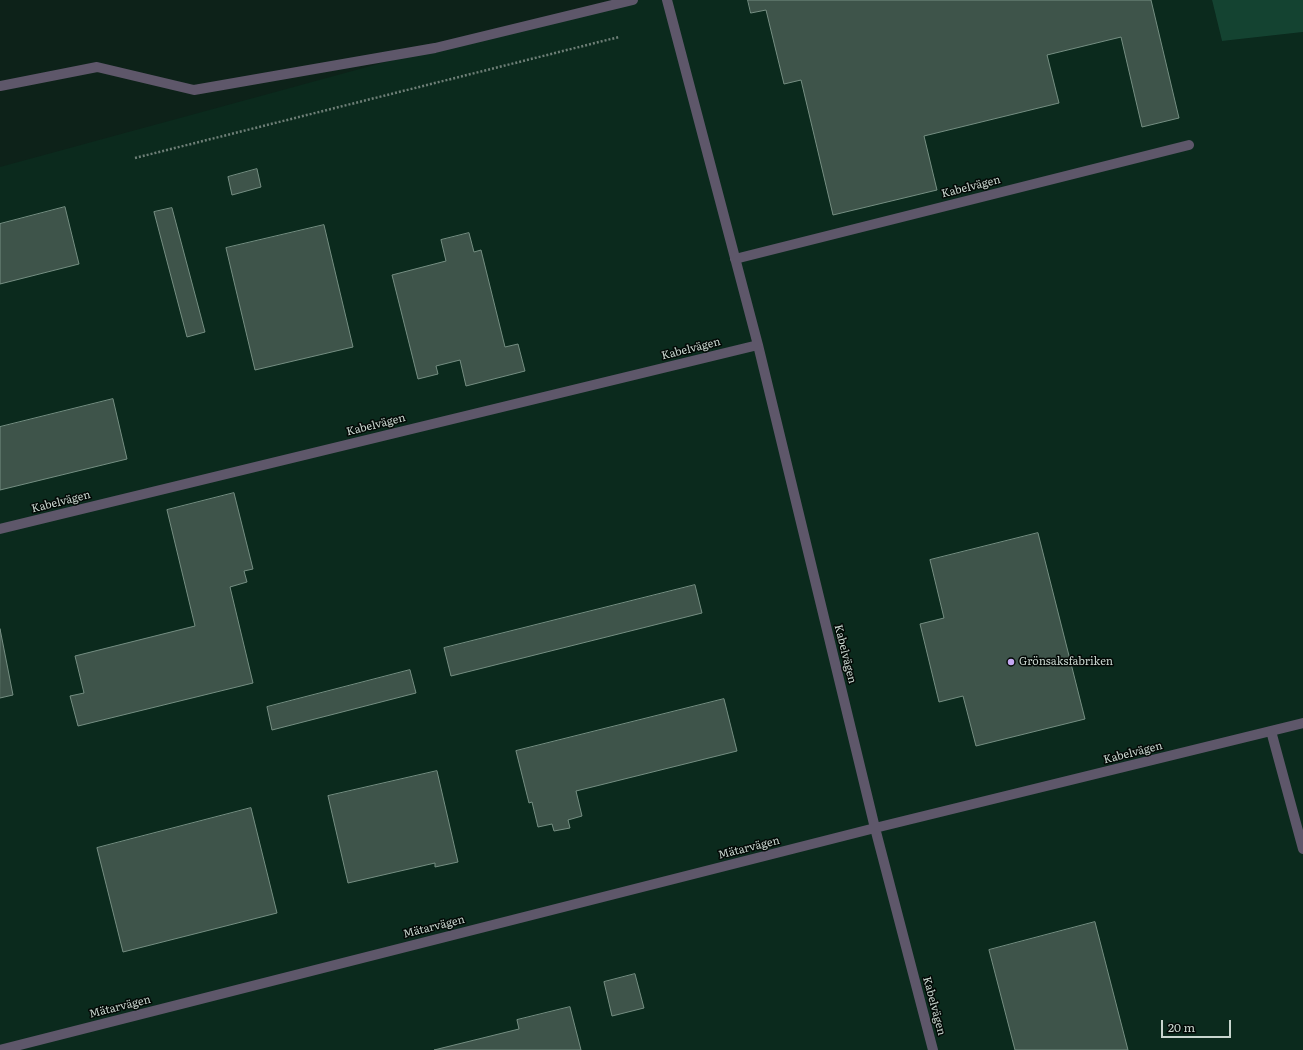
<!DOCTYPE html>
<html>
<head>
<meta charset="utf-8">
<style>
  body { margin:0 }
  #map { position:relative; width:1303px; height:1050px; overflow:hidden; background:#0d2219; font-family:Literata,serif }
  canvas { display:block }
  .scale { position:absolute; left:1161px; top:1020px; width:70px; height:18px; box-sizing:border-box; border:2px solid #c8d5ce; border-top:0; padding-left:5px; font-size:12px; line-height:14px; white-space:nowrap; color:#c8d5ce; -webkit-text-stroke:3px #030906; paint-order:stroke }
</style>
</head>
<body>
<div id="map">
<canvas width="1303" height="1050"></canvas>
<div class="scale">20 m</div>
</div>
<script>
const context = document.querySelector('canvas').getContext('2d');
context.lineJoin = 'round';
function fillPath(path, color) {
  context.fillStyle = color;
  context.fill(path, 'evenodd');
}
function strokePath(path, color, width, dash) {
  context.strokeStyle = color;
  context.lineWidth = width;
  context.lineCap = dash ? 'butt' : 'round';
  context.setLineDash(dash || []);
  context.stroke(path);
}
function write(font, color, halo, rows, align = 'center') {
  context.font = font + ' Literata,serif';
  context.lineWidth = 3;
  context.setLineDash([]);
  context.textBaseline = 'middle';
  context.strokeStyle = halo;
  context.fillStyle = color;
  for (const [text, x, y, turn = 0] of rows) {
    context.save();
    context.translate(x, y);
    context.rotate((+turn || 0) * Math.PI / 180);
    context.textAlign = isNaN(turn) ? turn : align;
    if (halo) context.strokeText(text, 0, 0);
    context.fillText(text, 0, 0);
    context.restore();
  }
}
fillPath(new Path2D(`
  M 613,0 L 1212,0 L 1222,41 L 1303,32 L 1303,1050 L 0,1050 L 0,167 Z`), '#0b2a1d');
fillPath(new Path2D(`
  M 1212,0 L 1303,0 L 1303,32 L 1222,41 Z`), '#144331');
const building = new Path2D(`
  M 748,0 L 1151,0 L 1179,118 L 1142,127 L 1121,37 L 1047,55 L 1059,103 L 924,136 L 937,190 L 833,215 L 801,80 L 784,84 L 766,10 L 751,13 Z
  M 257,169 L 261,187 L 232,195 L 228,177 Z
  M 65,207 L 79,264 L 0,284 L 0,224 Z
  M 172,208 L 205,332 L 187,337 L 154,212 Z
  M 324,225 L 353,347 L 255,370 L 226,248 Z
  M 469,233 L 474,252 L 481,250 L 505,347 L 518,344 L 525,371 L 466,386 L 460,360 L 436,366 L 438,374 L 418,379 L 392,275 L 446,261 L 441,240 Z
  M 113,399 L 127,459 L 0,490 L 0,427 Z
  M 234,493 L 253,569 L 244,571 L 247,582 L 230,587 L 253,683 L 78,726 L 70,696 L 84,693 L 75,656 L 195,626 L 167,510 Z
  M 1038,533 L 1085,719 L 976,746 L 963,696 L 939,702 L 920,624 L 944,618 L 930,560 Z
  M 695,585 L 702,613 L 451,676 L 444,648 Z
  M 0,629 L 13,695 L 0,698 Z
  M 410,670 L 416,693 L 272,730 L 267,707 Z
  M 724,699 L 737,751 L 576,791 L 582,816 L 568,820 L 570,828 L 554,831 L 552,824 L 538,827 L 532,802 L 529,803 L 516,751 Z
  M 437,771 L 458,862 L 435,867 L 435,863 L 348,883 L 328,796 Z
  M 251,808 L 277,913 L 123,952 L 97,848 Z
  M 1095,922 L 1128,1050 L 1015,1050 L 989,950 Z
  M 635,974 L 644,1008 L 612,1016 L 604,982 Z
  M 570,1007 L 581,1050 L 434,1050 L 519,1029 L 517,1020 Z`);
fillPath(building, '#3e544a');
strokePath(building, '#758e82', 1);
strokePath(new Path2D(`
  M 135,158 L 619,37`), '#6e7f77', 2.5, [2, 2]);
strokePath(new Path2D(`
  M 667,0 L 758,345 L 875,828 L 933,1050
  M 0,86 L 97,67 L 194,90 L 435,48 L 633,0
  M 735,259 L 1189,145
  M 0,529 L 758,345
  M 1271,731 L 1303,849
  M 0,1050 L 875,828 L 1303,723`), '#5e576a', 10);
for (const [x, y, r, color] of [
  [1011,662,4,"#c4a7f1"]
]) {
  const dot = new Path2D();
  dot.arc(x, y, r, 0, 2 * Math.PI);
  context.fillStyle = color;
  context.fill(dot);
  strokePath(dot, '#030906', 1.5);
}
write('11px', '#c8d5ce', '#030906', [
  ["Kabelvägen",971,187,-14],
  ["Kabelvägen",691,349,-14],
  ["Kabelvägen",376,425,-14],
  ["Kabelvägen",61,502,-14],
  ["Kabelvägen",845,654,76],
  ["Kabelvägen",1133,753,-14],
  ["Mätarvägen",749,848,-14],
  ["Mätarvägen",434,927,-14],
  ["Kabelvägen",934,1006,75],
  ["Mätarvägen",120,1007,-14]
]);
write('11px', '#c8d5ce', '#030906', [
  ["Grönsaksfabriken",1019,662]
], 'left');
</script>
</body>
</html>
